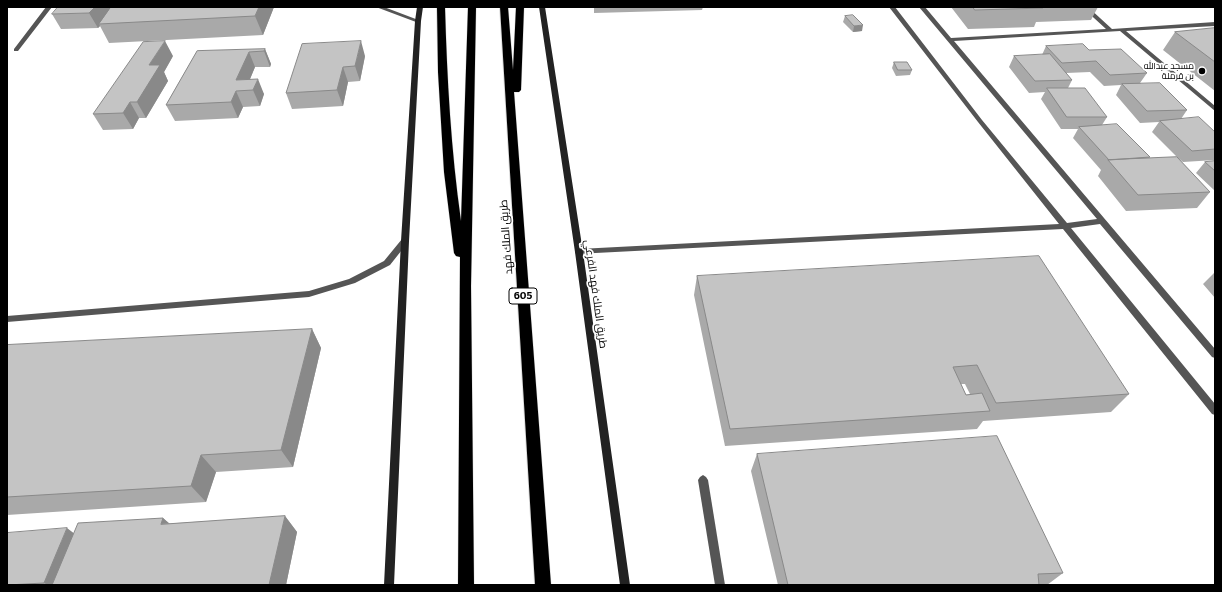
<!DOCTYPE html>
<html>
<head>
<meta charset="utf-8">
<style>
  body { margin:0 }
  #map { position:relative; width:1222px; height:592px; overflow:hidden; background:#fff; font-family:Commissioner,sans-serif }
  canvas { display:block }
  .frame { position:absolute; inset:0; border:8px solid #000; pointer-events:none }
</style>
</head>
<body>
<div id="map">
<canvas width="1222" height="592"></canvas>
<div class="frame"></div>
</div>
<script>
const context = document.querySelector('canvas').getContext('2d');
context.lineJoin = 'round';
function strokePath(path, color, width, dash) {
  context.strokeStyle = color;
  context.lineWidth = width;
  context.lineCap = dash ? 'butt' : 'round';
  context.setLineDash(dash || []);
  context.stroke(path);
}
function fillPath(path, color) {
  context.fillStyle = color;
  context.fill(path, 'evenodd');
}
function write(font, color, halo, rows, align = 'center') {
  context.font = font + ' Commissioner,Cairo,sans-serif';
  context.lineWidth = 3.5;
  context.setLineDash([]);
  context.textBaseline = 'middle';
  context.strokeStyle = halo;
  context.fillStyle = color;
  for (const [text, x, y, turn = 0] of rows) {
    context.save();
    context.translate(x, y);
    context.rotate((+turn || 0) * Math.PI / 180);
    context.textAlign = isNaN(turn) ? turn : align;
    if (halo) context.strokeText(text, 0, 0);
    context.fillText(text, 0, 0);
    context.restore();
  }
}
const highway = new Path2D(`
  M 437,7 L 445,7 C 447,79 451,150 461,221 L 468,7 L 476,7 L 471,286 L 474,585 L 458,585 L 460,257 L 456,256 L 454,253 L 444,172 L 438,72 Z
  M 500,7 L 508,7 L 513,70 L 516,7 L 524,7 L 521,90 L 519,92 L 514,92 L 551,585 L 535,585 Z`);
strokePath(highway, '#dbdbdb', 1);
fillPath(new Path2D(`
  M 703,475 L 706,477 L 708,480 L 725,585 L 715,585 L 698,480 L 700,477 Z`), '#555');
fillPath(new Path2D(`
  M 46,7 L 52,7 L 18,51 L 14,51 L 14,49 Z
  M 376,7 L 384,7 L 421,21 L 416,22 Z
  M 889,7 L 895,7 L 982,120 L 1067,223 L 1097,219 L 919,7 L 925,7 L 951,38 L 1106,29 L 1082,7 L 1088,7 L 1112,29 L 1215,22 L 1215,26 L 1126,31 L 1215,106 L 1215,111 L 1120,31 L 954,41 L 1215,349 L 1215,358 L 1212,357 L 1100,224 L 1071,228 L 1215,404 L 1215,415 L 1212,414 L 1063,229 L 576,254 L 575,252 L 579,249 L 1059,224 L 978,122 Z
  M 405,238 L 409,241 L 390,265 L 355,283 L 309,297 L 7,322 L 7,316 L 309,291 L 349,279 L 384,261 L 402,239 Z`), '#555');
fillPath(new Path2D(`
  M 417,7 L 423,7 L 421,21 L 409,241 L 394,585 L 384,585 L 401,241 L 415,21 Z
  M 539,7 L 545,7 L 583,252 L 630,585 L 620,585 L 575,252 Z`), '#222');
fillPath(highway, '#000');
fillPath(new Path2D(`
  M 274,7 L 263,35 L 109,43 L 100,26 L 98,28 L 61,29 L 52,14 Z
  M 594,7 L 703,7 L 702,10 L 594,13 Z
  M 951,7 L 1098,7 L 1091,20 L 1036,22 L 1034,27 L 968,29 Z
  M 845,16 L 862,31 L 853,32 L 843,22 Z
  M 1215,28 L 1215,91 L 1163,50 L 1175,32 Z
  M 1046,46 L 1089,50 L 1147,73 L 1140,83 L 1187,110 L 1181,119 L 1215,132 L 1215,160 L 1183,162 L 1177,157 L 1210,192 L 1197,208 L 1126,211 L 1098,176 L 1101,170 L 1073,138 L 1078,129 L 1061,129 L 1041,99 L 1045,92 L 1029,93 L 1009,67 L 1014,56 L 1042,55 ZM 1090,72 L 1104,86 L 1121,85 L 1116,95 L 1140,123 L 1159,122 L 1152,132 L 1177,157 L 1149,158 L 1150,157 L 1102,125 L 1107,117 L 1068,88 L 1072,80 L 1066,73 Z
  M 265,49 L 271,64 L 270,67 L 255,67 L 250,79 L 264,94 L 260,106 L 243,107 L 238,118 L 175,121 L 166,105 L 197,51 Z
  M 173,56 L 164,72 L 168,81 L 146,118 L 139,118 L 133,129 L 103,130 L 93,114 Z
  M 365,56 L 360,81 L 348,82 L 343,106 L 292,109 L 286,93 Z
  M 894,62 L 912,70 L 910,75 L 896,76 L 892,68 Z
  M 1215,161 L 1215,191 L 1196,173 L 1205,162 Z
  M 1214,273 L 1215,273 L 1215,298 L 1203,284 Z
  M 697,276 L 1129,394 L 1111,412 L 983,421 L 977,429 L 725,446 L 694,295 ZM 961,384 L 965,384 L 970,394 L 966,395 Z
  M 312,329 L 321,348 L 293,467 L 216,472 L 206,502 L 7,515 L 7,345 Z
  M 757,454 L 1063,573 L 1047,585 L 778,585 L 751,471 Z
  M 285,516 L 297,532 L 286,585 L 7,585 L 74,533 L 163,518 L 170,524 Z`), '#a9a9a9');
fillPath(new Path2D(`
  M 95,7 L 115,7 L 99,24 L 100,26 L 98,28 L 89,13 Z
  M 259,7 L 274,7 L 263,35 L 255,16 Z
  M 863,25 L 862,31 L 853,32 L 854,26 Z
  M 165,41 L 173,56 L 164,72 L 168,81 L 146,118 L 137,102 L 149,65 Z
  M 361,41 L 365,56 L 360,81 L 355,66 Z
  M 265,49 L 271,64 L 270,67 L 264,51 Z
  M 249,52 L 255,67 L 245,91 L 236,80 Z
  M 343,67 L 348,82 L 343,106 L 337,90 Z
  M 258,79 L 264,94 L 260,106 L 253,90 Z
  M 236,91 L 243,107 L 238,118 L 231,102 Z
  M 130,102 L 139,118 L 133,129 L 123,113 Z
  M 312,329 L 321,348 L 293,467 L 281,450 Z
  M 201,455 L 216,472 L 206,502 L 191,486 Z
  M 285,516 L 297,532 L 286,585 L 269,585 Z
  M 163,518 L 180,533 L 161,524 Z
  M 67,528 L 84,541 L 67,585 L 48,585 L 44,583 Z`), '#898989');
const building = new Path2D(`
  M 58,7 L 95,7 L 89,13 L 52,14 Z
  M 111,7 L 259,7 L 255,16 L 99,24 Z
  M 973,7 L 1042,7 L 1043,8 L 975,10 Z
  M 853,15 L 863,25 L 854,26 L 845,16 Z
  M 1215,28 L 1215,62 L 1175,32 Z
  M 165,41 L 149,65 L 160,65 L 137,102 L 130,102 L 123,113 L 93,114 L 143,42 Z
  M 361,41 L 355,66 L 343,67 L 337,90 L 286,93 L 302,44 Z
  M 1083,44 L 1089,50 L 1121,49 L 1147,73 L 1110,75 L 1096,61 L 1062,63 L 1046,46 Z
  M 265,49 L 264,51 L 249,52 L 236,80 L 258,79 L 253,90 L 236,91 L 231,102 L 166,105 L 197,51 Z
  M 1050,54 L 1072,80 L 1035,81 L 1014,56 Z
  M 894,62 L 907,62 L 912,70 L 898,70 Z
  M 1160,83 L 1187,110 L 1147,111 L 1122,84 Z
  M 1047,88 L 1085,88 L 1107,117 L 1067,117 Z
  M 1199,117 L 1215,132 L 1215,149 L 1192,151 L 1160,121 Z
  M 1117,124 L 1150,157 L 1109,160 L 1079,127 Z
  M 1177,157 L 1210,192 L 1138,195 L 1108,160 Z
  M 1215,161 L 1215,171 L 1205,162 Z
  M 1039,256 L 1129,394 L 996,403 L 977,365 L 953,367 L 966,395 L 982,393 L 990,411 L 730,429 L 697,276 Z
  M 312,329 L 281,450 L 201,455 L 191,486 L 7,497 L 7,345 Z
  M 997,436 L 1063,573 L 1038,574 L 1039,585 L 788,585 L 757,454 Z
  M 285,516 L 269,585 L 52,585 L 78,523 L 163,518 L 161,524 Z
  M 67,528 L 44,583 L 7,585 L 7,533 Z`);
fillPath(building, '#c4c4c4');
strokePath(building, '#898989', 1);
for (const [x, y, r, color] of [
  [1202,71,4,"#000"]
]) {
  const dot = new Path2D();
  dot.arc(x, y, r, 0, 2 * Math.PI);
  context.fillStyle = color;
  context.fill(dot);
  strokePath(dot, '#fff', 1.5);
}
write('9px', '#000', '#fff', [
  ["مسجد عبدالله",1194,66],
  ["بن قرملة",1194,76]
], 'right');
for (const [x, y, w] of [
  [523,296,28]
]) {
  const box = new Path2D();
  box.roundRect(x - w / 2, y - 8, w, 16, 3);
  context.fillStyle = '#fff';
  context.fill(box);
  strokePath(box, '#000', 1);
}
write('bold 10px', '#000', null, [
  ["605",523,296]
]);
write('11px', '#000', '#fff', [
  ["طريق الملك فهد",506,237,-94],
  ["طريق الملك فهد الفرعي",596,294,82]
]);
</script>
</body>
</html>
